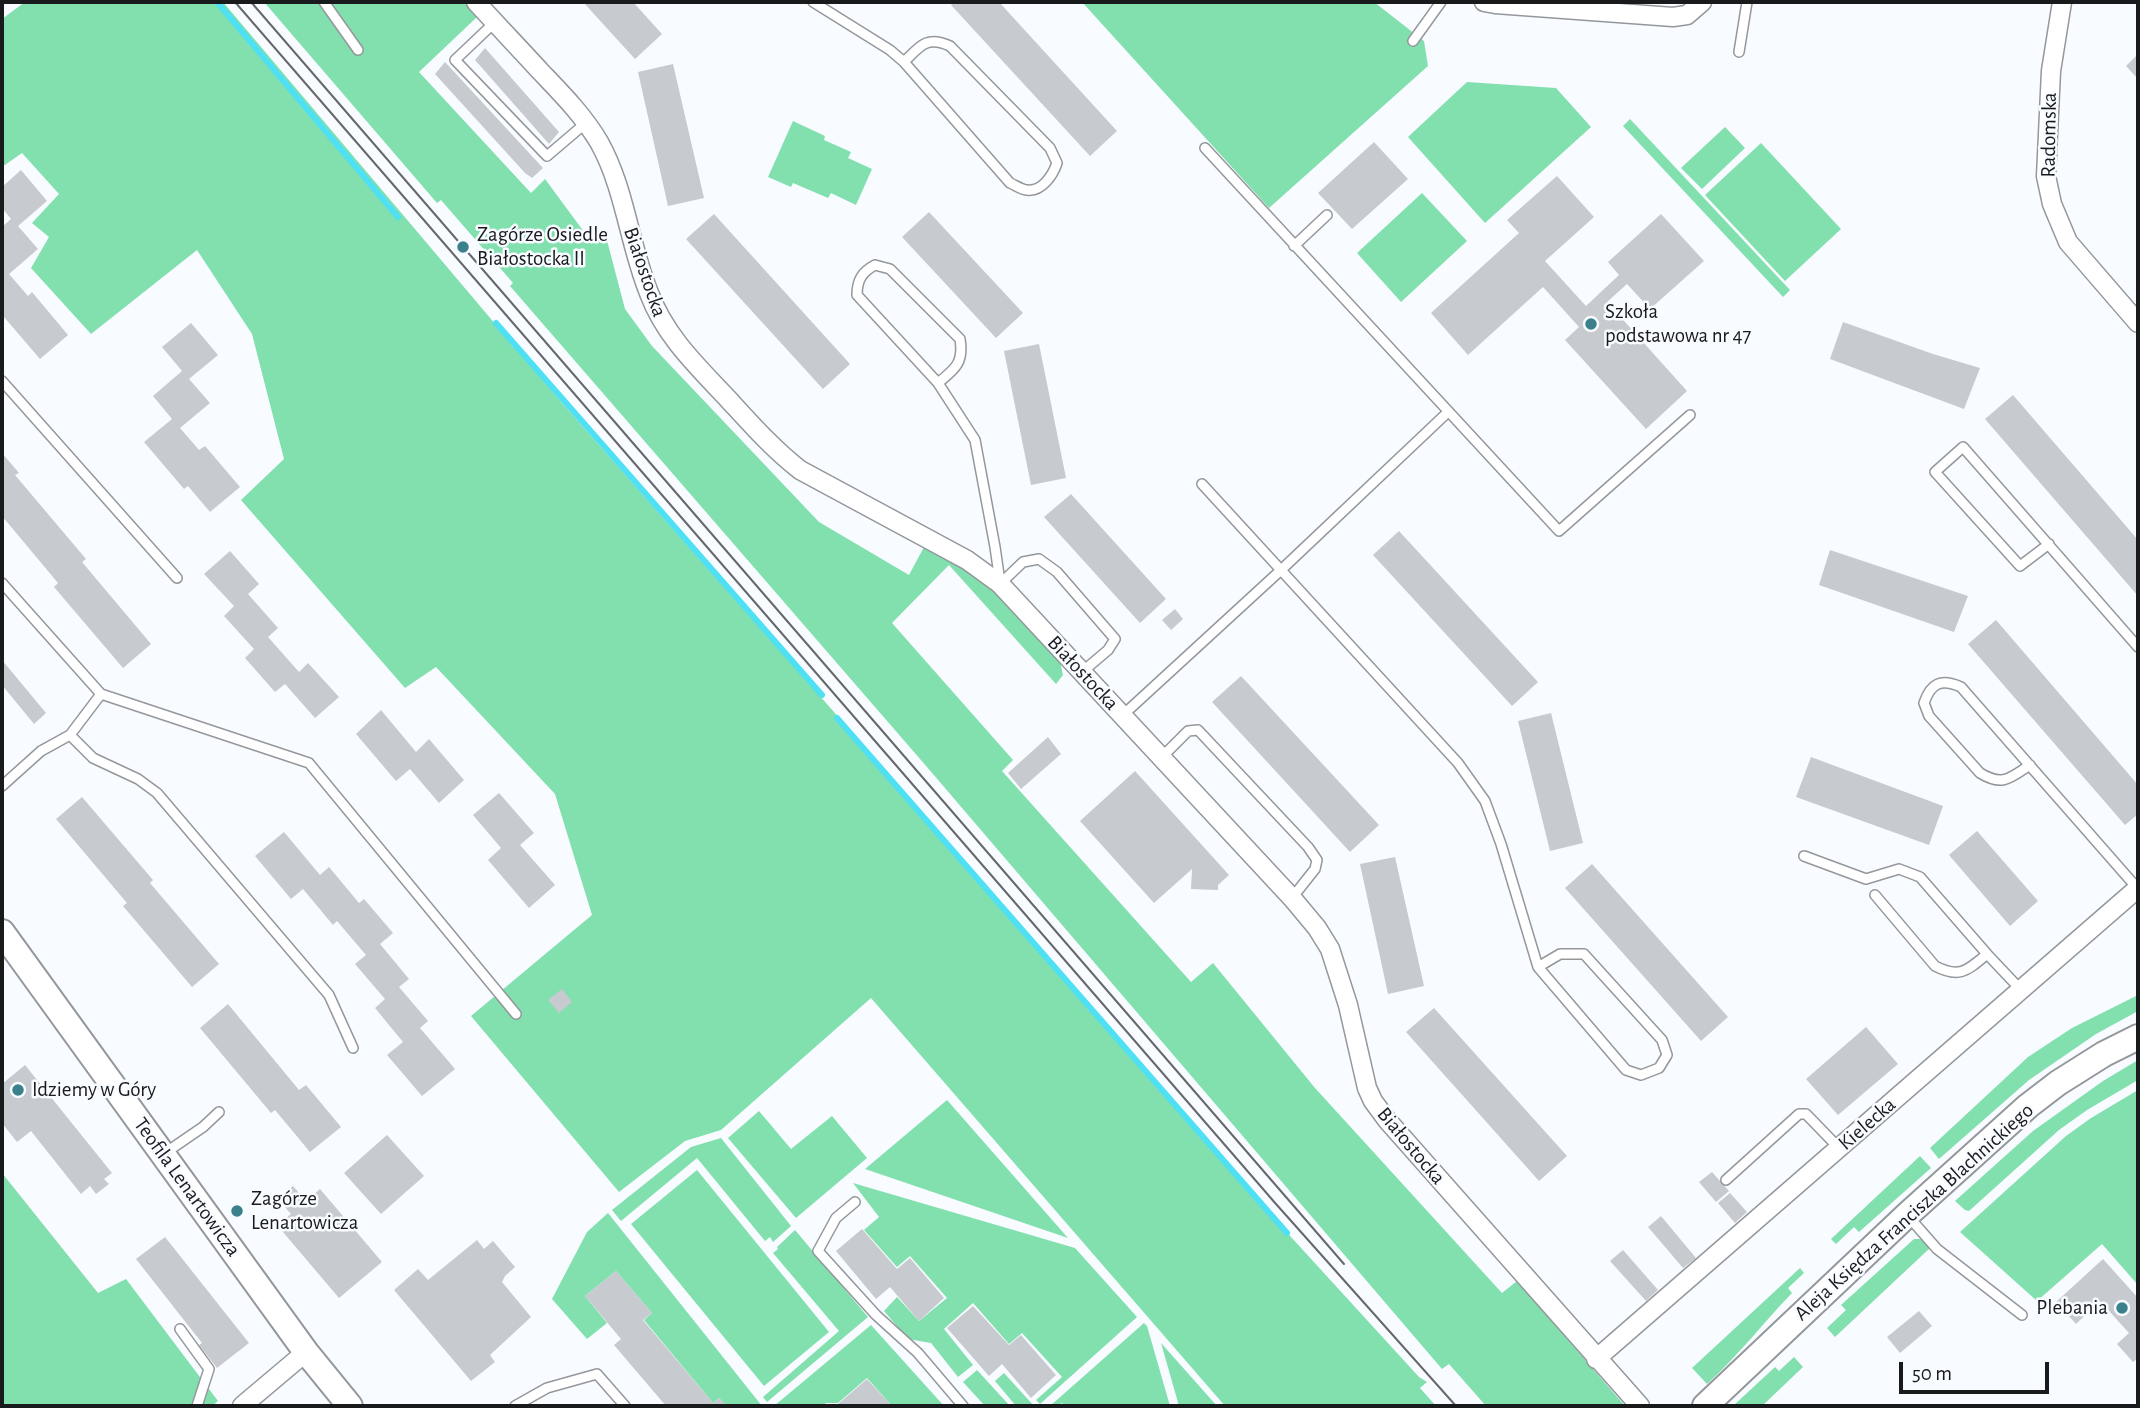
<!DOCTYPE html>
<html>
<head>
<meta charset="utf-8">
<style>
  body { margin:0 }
  #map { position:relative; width:2140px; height:1408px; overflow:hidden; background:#f8fbff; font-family:"Alegreya Sans",sans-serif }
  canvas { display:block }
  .frame { position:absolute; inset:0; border:4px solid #191a1c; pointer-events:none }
  .scale { position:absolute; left:1899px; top:1362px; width:150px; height:32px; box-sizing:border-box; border:4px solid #191a1c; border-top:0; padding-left:9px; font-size:21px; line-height:24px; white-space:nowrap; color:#191a1c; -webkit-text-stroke:5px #f8fbff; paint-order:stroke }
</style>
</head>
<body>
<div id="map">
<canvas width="2140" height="1408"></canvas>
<div class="frame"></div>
<div class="scale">50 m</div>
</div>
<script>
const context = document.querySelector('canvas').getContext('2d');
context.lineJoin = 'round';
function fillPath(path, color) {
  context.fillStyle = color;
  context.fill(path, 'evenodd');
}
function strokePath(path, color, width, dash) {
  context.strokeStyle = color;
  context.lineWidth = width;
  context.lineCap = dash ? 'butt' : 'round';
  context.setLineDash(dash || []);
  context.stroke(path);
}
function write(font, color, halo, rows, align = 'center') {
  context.font = font + ' "Alegreya Sans",sans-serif';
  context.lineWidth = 5;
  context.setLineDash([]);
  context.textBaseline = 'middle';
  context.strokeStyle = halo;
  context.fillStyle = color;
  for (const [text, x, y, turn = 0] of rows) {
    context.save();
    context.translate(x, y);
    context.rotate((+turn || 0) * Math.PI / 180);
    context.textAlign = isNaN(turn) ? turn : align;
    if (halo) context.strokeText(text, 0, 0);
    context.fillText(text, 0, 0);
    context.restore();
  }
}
fillPath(new Path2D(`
  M 25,2 L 223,2 L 562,403 L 834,712 L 1291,1237 L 1419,1377 L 1427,1382 L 1420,1388 L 1436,1406 L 1225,1406 L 871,998 L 721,1130 L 685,1141 L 619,1192 L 471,1016 L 592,915 L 555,794 L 436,667 L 405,688 L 241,500 L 284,459 L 252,334 L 197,250 L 91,334 L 31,268 L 49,237 L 32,223 L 59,194 L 22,153 L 2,167 L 2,19 Z
  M 264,2 L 464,2 L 477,17 L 419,72 L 531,193 L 545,179 L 590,240 L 604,229 L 625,309 L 652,346 L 819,522 L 909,575 L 924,547 L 962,564 L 991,585 L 1060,661 L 1063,675 L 1056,684 L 949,565 L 892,623 L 1013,760 L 1002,771 L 1191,982 L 1213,963 L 1315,1088 L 1502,1293 L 1517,1281 L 1625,1406 L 1486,1406 L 1449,1364 L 1442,1369 L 927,767 L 510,286 L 513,283 L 441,200 L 437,203 Z
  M 1082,2 L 1374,2 L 1424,41 L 1428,66 L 1269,208 Z
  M 1467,82 L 1556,88 L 1591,127 L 1485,223 L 1408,137 Z
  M 1630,119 L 1790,290 L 1783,297 L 1623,126 Z
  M 793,121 L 825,136 L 824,140 L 851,152 L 848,158 L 872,169 L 856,205 L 831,193 L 828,198 L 793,183 L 791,187 L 768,177 Z
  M 1725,127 L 1745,148 L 1702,189 L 1681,168 Z
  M 1761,143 L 1841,229 L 1785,281 L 1705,195 Z
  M 1422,193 L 1467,241 L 1401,302 L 1357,253 Z
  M 2138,995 L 2138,1011 L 2096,1034 L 2029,1080 L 1939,1159 L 1930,1148 L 2028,1057 L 2072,1028 Z
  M 2138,1060 L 2138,1080 L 2087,1110 L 2059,1130 L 1969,1211 L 1965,1210 L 1955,1201 L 2033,1131 L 2103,1081 Z
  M 2138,1090 L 2138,1285 L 2102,1244 L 2037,1301 L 1960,1232 L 2066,1136 L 2091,1118 Z
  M 947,1100 L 1068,1238 L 865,1169 Z
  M 759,1111 L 791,1149 L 832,1116 L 867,1158 L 796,1218 L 728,1138 Z
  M 721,1138 L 791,1226 L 773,1242 L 770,1237 L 765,1241 L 697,1158 L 621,1221 L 612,1210 L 691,1147 Z
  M 1920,1156 L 1931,1168 L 1859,1232 L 1854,1227 L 1836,1244 L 1831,1239 Z
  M 697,1170 L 829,1332 L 764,1386 L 631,1224 Z
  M 2,1173 L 98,1293 L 126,1279 L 218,1401 L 212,1406 L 2,1406 Z
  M 853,1183 L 1075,1248 L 1137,1317 L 1040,1404 L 1036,1400 L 1062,1377 L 1022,1333 L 1009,1344 L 973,1303 L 944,1329 L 973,1365 L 958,1377 L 931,1343 L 908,1339 L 884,1311 L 897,1297 L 919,1321 L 947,1298 L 910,1256 L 897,1267 L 864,1230 L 879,1217 Z
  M 608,1213 L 762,1406 L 726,1406 L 719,1398 L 713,1403 L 644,1320 L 652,1313 L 616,1271 L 585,1296 L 607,1323 L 587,1339 L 552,1299 L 587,1232 Z
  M 795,1230 L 868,1317 L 767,1402 L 763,1397 L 839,1331 L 773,1253 L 778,1249 L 777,1247 Z
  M 1914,1239 L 1922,1239 L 1930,1248 L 1835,1337 L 1827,1328 L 1846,1310 L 1841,1305 Z
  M 1800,1268 L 1804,1273 L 1788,1288 L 1792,1293 C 1763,1323 1739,1355 1707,1384 L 1692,1368 Z
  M 1144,1323 L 1147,1326 L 1170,1406 L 1065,1406 L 1062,1403 L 1057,1406 L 1050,1406 Z
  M 871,1325 L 944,1406 L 892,1406 L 867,1378 L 838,1403 L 826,1403 L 822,1406 L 774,1406 Z
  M 1161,1343 L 1217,1406 L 1179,1406 Z
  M 1794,1357 L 1803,1367 L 1762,1406 L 1733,1406 L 1775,1367 L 1779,1371 Z
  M 977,1370 L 1010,1406 L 985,1406 L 963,1382 Z
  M 1004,1373 L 1034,1406 L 1016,1406 L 995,1381 Z`), '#81e0ad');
strokePath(new Path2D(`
  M 217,2 L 398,217
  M 496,323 L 822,695
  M 837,718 L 1287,1233`), '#4fe0f3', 6);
fillPath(new Path2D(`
  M 583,2 L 633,2 L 662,34 L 635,59 Z
  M 954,2 L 999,2 L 1117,131 L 1090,156 L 951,5 Z
  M 485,48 L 559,132 L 549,144 L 475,60 Z
  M 2138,54 L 2138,79 L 2126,66 Z
  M 445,62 L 543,168 L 532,178 L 525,173 L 435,74 Z
  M 673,64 L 704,198 L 668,206 L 638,72 Z
  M 1374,142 L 1408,179 L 1352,229 L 1318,193 Z
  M 21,170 L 47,201 L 18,226 L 38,249 L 9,274 L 28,296 L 32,292 L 68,335 L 40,359 L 4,317 L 2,318 L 2,227 L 11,219 L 2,208 L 2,187 Z
  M 1557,176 L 1594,217 L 1545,261 L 1586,306 L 1619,275 L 1608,262 L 1661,214 L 1704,261 L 1650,309 L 1627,284 L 1607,302 L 1687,391 L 1646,429 L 1565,340 L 1579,327 L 1543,287 L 1468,355 L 1431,313 L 1519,233 L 1507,220 Z
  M 929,212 L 1023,313 L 996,338 L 902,237 Z
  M 714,214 L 850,364 L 823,389 L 686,239 Z
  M 1843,322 L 1933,354 L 1980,368 L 1964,409 L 1830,359 Z
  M 191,323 L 218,355 L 189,379 L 210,403 L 180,428 L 199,450 L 205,446 L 240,487 L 210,512 L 188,486 L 184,489 L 144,442 L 172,419 L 153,396 L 182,371 L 162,347 Z
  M 1039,344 L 1066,478 L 1031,485 L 1004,351 Z
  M 2013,395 L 2138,540 L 2138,596 L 1985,419 Z
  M 2,453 L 19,473 L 15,475 L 86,559 L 82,562 L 151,644 L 123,668 L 54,587 L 58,583 L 2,516 Z
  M 1071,494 L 1166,599 L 1140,623 L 1044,517 Z
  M 1399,531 L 1538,682 L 1512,706 L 1373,555 Z
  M 1830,550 L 1968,596 L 1954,632 L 1819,585 Z
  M 230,551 L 259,584 L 248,594 L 278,628 L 268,637 L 299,672 L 308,663 L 339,697 L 315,718 L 285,684 L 275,692 L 245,658 L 254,649 L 224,616 L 234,606 L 204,574 Z
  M 1175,609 L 1183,619 L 1171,630 L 1162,620 Z
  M 1996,620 L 2138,785 L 2138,814 L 2125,825 L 1968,644 Z
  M 2,660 L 46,713 L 34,724 L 2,685 Z
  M 1241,676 L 1379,825 L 1350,852 L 1212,702 Z
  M 381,710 L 416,752 L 429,739 L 464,780 L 439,803 L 410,769 L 396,781 L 356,734 Z
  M 1551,713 L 1583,843 L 1550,851 L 1518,721 Z
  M 1048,737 L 1061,754 L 1021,789 L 1008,773 Z
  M 1811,757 L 1943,806 L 1929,845 L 1796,797 Z
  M 1135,771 L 1229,875 L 1218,885 L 1218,890 L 1191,889 L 1192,869 L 1154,903 L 1080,821 Z
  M 499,793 L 534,833 L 520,845 L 555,885 L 529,908 L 488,860 L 501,848 L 473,815 Z
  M 82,797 L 153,880 L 150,883 L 219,964 L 192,987 L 123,906 L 127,903 L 56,819 Z
  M 1977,831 L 2038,901 L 2010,926 L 1949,855 Z
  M 284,832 L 320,875 L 329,867 L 359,903 L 364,899 L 393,933 L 380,944 L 409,979 L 399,987 L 428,1021 L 420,1028 L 455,1069 L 422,1096 L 387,1055 L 403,1042 L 375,1008 L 385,999 L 355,964 L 366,955 L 337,921 L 333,925 L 303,889 L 291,899 L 255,856 Z
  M 1395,857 L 1424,986 L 1388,994 L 1360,864 Z
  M 1592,864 L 1728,1017 L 1701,1041 L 1565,888 Z
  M 562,989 L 572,1002 L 559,1013 L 548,1000 Z
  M 228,1004 L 299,1090 L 306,1085 L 341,1127 L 310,1152 L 275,1110 L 271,1113 L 200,1028 Z
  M 1434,1008 L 1567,1156 L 1539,1181 L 1406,1032 Z
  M 1866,1027 L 1898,1064 L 1838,1115 L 1806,1079 Z
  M 25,1065 L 112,1173 L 104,1179 L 109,1184 L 96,1194 L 90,1186 L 81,1194 L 31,1131 L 17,1142 L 2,1123 L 2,1084 Z
  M 387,1135 L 424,1176 L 381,1214 L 344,1173 Z
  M 1712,1172 L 1729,1191 L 1716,1202 L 1699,1182 Z
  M 293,1186 L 306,1201 L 320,1189 L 382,1262 L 339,1298 L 277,1225 L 291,1214 L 278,1199 Z
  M 1730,1193 L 1747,1212 L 1735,1223 L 1718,1203 Z
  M 1661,1216 L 1696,1258 L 1683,1268 L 1648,1227 Z
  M 862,1229 L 897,1269 L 910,1258 L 944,1298 L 919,1321 L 890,1287 L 876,1299 L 836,1251 Z
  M 165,1237 L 249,1343 L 217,1368 L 199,1345 L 202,1343 L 136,1259 Z
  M 477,1240 L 484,1249 L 493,1241 L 515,1267 L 505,1276 L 502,1282 L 531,1317 L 490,1355 L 495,1362 L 471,1381 L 394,1290 L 418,1269 L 428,1280 Z
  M 1623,1250 L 1658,1290 L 1646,1301 L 1610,1261 Z
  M 2103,1259 L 2138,1298 L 2138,1358 L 2133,1362 L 2117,1344 L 2129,1333 L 2100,1301 L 2076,1324 L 2056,1302 Z
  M 616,1271 L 652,1313 L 643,1320 L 713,1403 L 719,1398 L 726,1406 L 666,1406 L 614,1345 L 621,1339 L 585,1296 Z
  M 973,1306 L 1009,1345 L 1021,1335 L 1056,1375 L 1031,1398 L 1002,1364 L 989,1376 L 947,1328 Z
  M 1919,1311 L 1932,1326 L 1900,1353 L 1887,1337 Z
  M 867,1379 L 892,1406 L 841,1406 L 838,1404 Z`), '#c7cace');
const lane = new Path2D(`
  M 324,2 L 358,50
  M 813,2 L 890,50 L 904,62 L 1010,183 C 1015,185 1022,190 1027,190 C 1042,192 1053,175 1057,163 L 1050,148 L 950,46 C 927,35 920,46 904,62
  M 495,22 L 455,60 L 547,156 L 587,122
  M 1413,41 L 1441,2
  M 1739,52 L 1747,2
  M 1205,148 L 1559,531 L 1690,415
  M 1294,246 L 1327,215
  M 2,381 L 177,578
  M 938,383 C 955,369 964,363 960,339 L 890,269 L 875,265 C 862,272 857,280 857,295 L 938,383 L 975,440 L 995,547 L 1000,582
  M 1202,484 L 1458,763 L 1485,801 L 1501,844 L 1538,967 L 1626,1070 L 1641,1075 L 1659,1068 L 1667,1055 L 1662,1040 L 1584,954 L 1560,954 L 1538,967
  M 2049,544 L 2020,566 L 1935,472 L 1963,447 L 2138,647
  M 2,583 L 101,694 L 309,763 L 516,1014
  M 1000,584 L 1023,562 L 1039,559 L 1057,572 L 1115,639 L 1108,650 L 1082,672
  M 1123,715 L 1281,570 L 1448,412
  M 70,735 L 93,758 L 138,779 L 157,793 L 329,995 L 353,1048
  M 1162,757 L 1188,731 L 1198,730 L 1308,847 L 1317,860 L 1315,869 L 1292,898
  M 2030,765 C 2010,778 2003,787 1980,773 L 1929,716 L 1924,703 C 1931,683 1941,678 1961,687 L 2138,889
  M 2,786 L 41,751 L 70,735 L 101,694
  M 1804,856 L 1866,879 L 1899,869 L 1920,877 L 1987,954 L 2021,990
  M 1875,895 L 1935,966 C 1960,979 1968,970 1987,954
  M 165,1153 L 203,1127 L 219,1112
  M 1726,1180 L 1799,1114 L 1806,1114 L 1839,1148
  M 855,1202 L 836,1218 L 818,1251 L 876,1315 L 918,1353 L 963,1406
  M 1908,1216 L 1937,1249 L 2022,1315
  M 180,1329 L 209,1369 L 197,1406
  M 515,1406 L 547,1388 L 597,1374 L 625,1406`);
const street = new Path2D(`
  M 476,2 C 497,25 519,48 541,72 C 562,94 583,115 599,142 C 625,188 629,244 649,293 C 665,336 697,366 728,399 C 751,424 773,449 800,470 L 967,560 L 1000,584 L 1292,898 L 1317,928 L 1330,949 L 1348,1005 L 1367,1088 L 1373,1101 L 1387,1120 L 1640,1406
  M 1484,2 L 1495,4 L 1673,17 L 1687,15 L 1702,2
  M 2062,2 L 2051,71 L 2046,176 L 2052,204 L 2068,242 L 2138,323
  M 1596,1359 L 2138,888
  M 242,1406 L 306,1352`);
const secondary = new Path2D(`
  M 2,932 L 306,1352 L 350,1406
  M 1705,1406 L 1907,1215 L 2028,1106 L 2058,1083 L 2104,1054 L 2138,1037`);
strokePath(lane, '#94979b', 12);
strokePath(street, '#94979b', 21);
strokePath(secondary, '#94979b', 28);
strokePath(lane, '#fff', 9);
strokePath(street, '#fff', 18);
strokePath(secondary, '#fff', 24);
strokePath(new Path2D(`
  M 235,2 L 1276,1204 L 1456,1406
  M 251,2 L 1344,1264`), '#67686b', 2);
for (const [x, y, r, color] of [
  [463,247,7,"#3b818c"],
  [1591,324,7,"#3b818c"],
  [18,1090,7,"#3b818c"],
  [237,1211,7,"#3b818c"],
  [2122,1308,7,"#3b818c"]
]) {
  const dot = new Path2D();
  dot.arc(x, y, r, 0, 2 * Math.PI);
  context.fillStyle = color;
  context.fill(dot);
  strokePath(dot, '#f8fbff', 2.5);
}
write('21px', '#191a1c', '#f8fbff', [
  ["Radomska",2049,135,-89],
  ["Białostocka",645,272,71],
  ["Białostocka",1083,673,47],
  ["Kielecka",1867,1124,-41],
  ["Białostocka",1411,1146,50],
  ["Teofila Lenartowicza",187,1187,54],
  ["Aleja Księdza Franciszka Blachnickiego",1914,1212,-42]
]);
write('21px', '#191a1c', '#f8fbff', [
  ["Zagórze Osiedle",477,235],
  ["Białostocka II",477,259],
  ["Szkoła",1605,312],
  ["podstawowa nr 47",1605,336],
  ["Idziemy w Góry",32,1090],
  ["Zagórze",251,1199],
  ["Lenartowicza",251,1223],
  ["Plebania",2108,1308,"right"]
], 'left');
</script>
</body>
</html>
